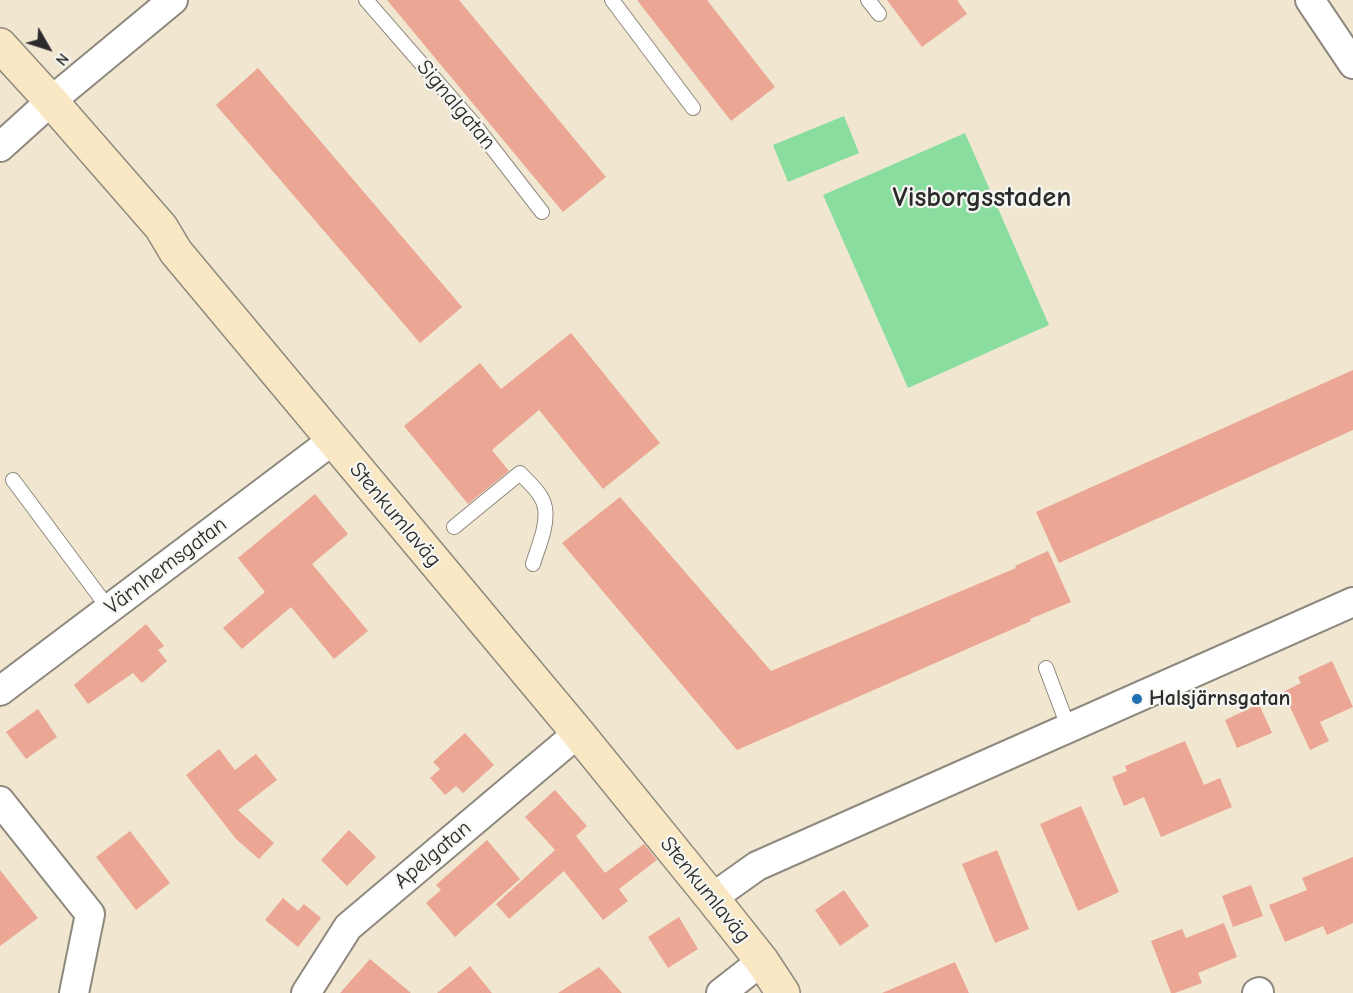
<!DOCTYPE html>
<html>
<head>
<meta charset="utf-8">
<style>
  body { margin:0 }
  #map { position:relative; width:1353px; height:993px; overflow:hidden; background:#f1e7d1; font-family:"Comic Neue",sans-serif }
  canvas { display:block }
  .north { position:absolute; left:18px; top:18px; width:60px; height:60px; -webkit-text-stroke:4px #f6f6f2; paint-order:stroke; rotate:129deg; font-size:16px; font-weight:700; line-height:24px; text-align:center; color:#2b2b2b }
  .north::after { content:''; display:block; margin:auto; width:21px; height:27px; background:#2b2b2b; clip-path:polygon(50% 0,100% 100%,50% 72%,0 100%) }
</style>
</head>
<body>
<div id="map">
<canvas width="1353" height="993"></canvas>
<div class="north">N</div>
</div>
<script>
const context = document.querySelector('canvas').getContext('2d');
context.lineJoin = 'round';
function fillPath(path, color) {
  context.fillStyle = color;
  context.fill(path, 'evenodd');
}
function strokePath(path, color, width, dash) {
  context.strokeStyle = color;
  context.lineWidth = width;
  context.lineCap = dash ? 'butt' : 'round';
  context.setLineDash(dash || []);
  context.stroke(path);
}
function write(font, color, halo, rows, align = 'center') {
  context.font = font + ' "Comic Neue",sans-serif';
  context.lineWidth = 4.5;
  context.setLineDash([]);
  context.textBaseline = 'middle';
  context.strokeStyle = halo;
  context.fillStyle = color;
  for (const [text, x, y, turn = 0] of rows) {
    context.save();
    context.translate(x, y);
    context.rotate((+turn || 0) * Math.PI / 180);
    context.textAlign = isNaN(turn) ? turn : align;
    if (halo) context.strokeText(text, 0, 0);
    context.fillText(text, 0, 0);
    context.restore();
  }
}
fillPath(new Path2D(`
  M 844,116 L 859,153 L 788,182 L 773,145 Z
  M 965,133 L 1049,325 L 908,388 L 823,195 Z`), '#88dd9f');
fillPath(new Path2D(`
  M 387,0 L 459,0 L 606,177 L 563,212 Z
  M 637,0 L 707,0 L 775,87 L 731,121 Z
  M 887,0 L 957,0 L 967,14 L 922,47 Z
  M 258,68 L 462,307 L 420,343 L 216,105 Z
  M 571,333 L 660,443 L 603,489 L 539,410 L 492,450 L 509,471 L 468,504 L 404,426 L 480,363 L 501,389 Z
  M 1353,370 L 1353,430 L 1059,563 L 1036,512 Z
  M 315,494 L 348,534 L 312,564 L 368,631 L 334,659 L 291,607 L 242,649 L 223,628 L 265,592 L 238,558 Z
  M 620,497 L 771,671 L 1016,568 L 1015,566 L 1048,551 L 1071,602 L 1030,619 L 1031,621 L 737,750 L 562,543 Z
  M 146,624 L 164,646 L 158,650 L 167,661 L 142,683 L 133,673 L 88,704 L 74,685 Z
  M 1332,661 L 1353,707 L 1320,722 L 1298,677 Z
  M 1301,683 L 1329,741 L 1310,750 L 1283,692 Z
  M 1259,704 L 1272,733 L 1237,748 L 1225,720 Z
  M 38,709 L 57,737 L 26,759 L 6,732 Z
  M 465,733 L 494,765 L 463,793 L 456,786 L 445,795 L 430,778 L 440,769 L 433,762 Z
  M 1185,741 L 1204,785 L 1220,778 L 1232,807 L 1161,837 L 1144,797 L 1124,806 L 1112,777 L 1127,771 L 1125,766 Z
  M 219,749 L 235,770 L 256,754 L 277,780 L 238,810 L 274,843 L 259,859 L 236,839 L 186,775 Z
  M 555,790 L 587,826 L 576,836 L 605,873 L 644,844 L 657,860 L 619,889 L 628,901 L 603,920 L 564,871 L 509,919 L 496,904 L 555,850 L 525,817 Z
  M 1081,806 L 1119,892 L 1078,911 L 1040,824 Z
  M 349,830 L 376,857 L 347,886 L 321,860 Z
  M 130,831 L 170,883 L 136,910 L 96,857 Z
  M 487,840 L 520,879 L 455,937 L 426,903 L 441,890 L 436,885 Z
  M 997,850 L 1029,929 L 995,943 L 962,864 Z
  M 1353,857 L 1353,923 L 1327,935 L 1323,926 L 1285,942 L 1269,905 L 1307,890 L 1302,878 Z
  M 0,870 L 38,918 L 0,946 Z
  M 1251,885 L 1263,916 L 1233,927 L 1222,896 Z
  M 844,890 L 869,926 L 840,946 L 815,910 Z
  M 283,898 L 298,911 L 304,904 L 321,918 L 298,947 L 265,920 Z
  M 679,917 L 698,949 L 668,968 L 648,937 Z
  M 1224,923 L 1237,957 L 1198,973 L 1202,983 L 1175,993 L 1171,993 L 1151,941 L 1182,929 L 1186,938 Z
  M 370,959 L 411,993 L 340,993 Z
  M 955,962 L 969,993 L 882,993 Z
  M 470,966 L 492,993 L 437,993 Z
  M 599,967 L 622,993 L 558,993 Z`), '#eba694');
const lane = new Path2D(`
  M 366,0 L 473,123 L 542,212
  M 612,0 L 693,108
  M 868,0 L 879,14
  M 13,480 L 109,609
  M 454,527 L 520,473 C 529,483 543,494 545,508 C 548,526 538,547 533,564
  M 1046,668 L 1069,729`);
const street = new Path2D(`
  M 1310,0 L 1353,64
  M 0,147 L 51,101 L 173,0
  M 0,691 L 333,440
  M 0,801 L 90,914 L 74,993
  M 712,898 L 757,866 L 1353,602
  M 306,993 L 348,927 L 578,733
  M 721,993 L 762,961
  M 1257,993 L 1259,992`);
const secondary = new Path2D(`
  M 0,45 L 51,101 L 161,227 L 176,252 L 578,733 L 712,898 L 762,961 L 783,993`);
strokePath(lane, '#8e897e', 16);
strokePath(street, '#8e897e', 32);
strokePath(secondary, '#8e897e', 36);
strokePath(lane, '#fff', 14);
strokePath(street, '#fff', 28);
strokePath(secondary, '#fae7c3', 33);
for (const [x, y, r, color] of [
  [1137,699,6,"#1f6fb2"]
]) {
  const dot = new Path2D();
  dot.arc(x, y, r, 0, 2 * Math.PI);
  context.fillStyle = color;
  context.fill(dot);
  strokePath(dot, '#f6f6f2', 2);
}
write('22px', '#2b2b2b', '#f6f6f2', [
  ["Signalgatan",456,105,50],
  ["Stenkumlaväg",395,515,50],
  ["Värnhemsgatan",166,566,-37],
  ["Apelgatan",433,855,-40],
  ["Stenkumlaväg",705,890,51]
]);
write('bold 22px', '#2b2b2b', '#f6f6f2', [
  ["Halsjärnsgatan",1149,699]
], 'left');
write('bold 28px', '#2b2b2b', '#f6f6f2', [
  ["Visborgsstaden",982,198]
]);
</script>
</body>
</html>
